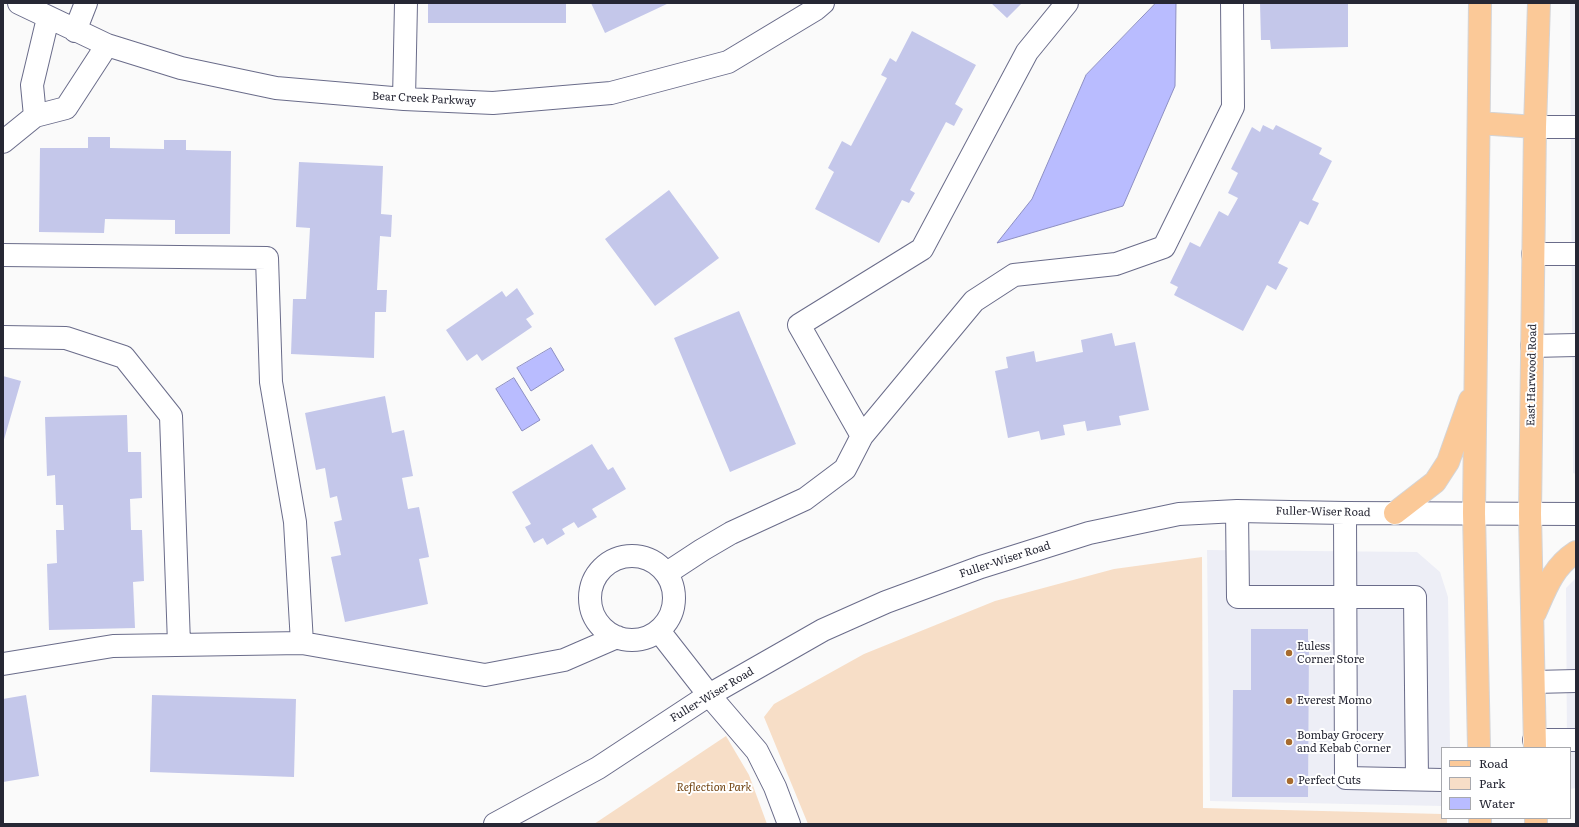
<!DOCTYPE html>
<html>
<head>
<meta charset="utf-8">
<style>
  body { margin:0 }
  #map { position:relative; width:1579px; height:827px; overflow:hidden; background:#fafafa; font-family:Literata,serif }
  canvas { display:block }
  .frame { position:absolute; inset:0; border:4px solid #262734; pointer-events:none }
  .legend { position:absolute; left:1441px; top:747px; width:130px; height:72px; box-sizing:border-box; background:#fff; border:1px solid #a8a9ae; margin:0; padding:5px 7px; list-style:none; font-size:12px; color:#262734 }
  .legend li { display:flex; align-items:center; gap:8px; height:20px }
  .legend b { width:20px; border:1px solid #a8a9ae }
</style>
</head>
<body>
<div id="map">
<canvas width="1579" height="827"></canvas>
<div class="frame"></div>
<ul class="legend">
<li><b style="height:5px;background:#fbc998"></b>Road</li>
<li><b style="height:11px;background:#f7dec7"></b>Park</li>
<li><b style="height:11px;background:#b9bcff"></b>Water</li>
</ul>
</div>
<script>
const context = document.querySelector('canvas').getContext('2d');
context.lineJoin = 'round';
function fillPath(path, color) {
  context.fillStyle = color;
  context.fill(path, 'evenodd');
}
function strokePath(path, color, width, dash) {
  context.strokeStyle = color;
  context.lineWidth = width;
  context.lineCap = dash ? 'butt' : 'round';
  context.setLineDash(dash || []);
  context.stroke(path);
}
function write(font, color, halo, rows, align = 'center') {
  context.font = font + ' Literata,serif';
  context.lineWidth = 4;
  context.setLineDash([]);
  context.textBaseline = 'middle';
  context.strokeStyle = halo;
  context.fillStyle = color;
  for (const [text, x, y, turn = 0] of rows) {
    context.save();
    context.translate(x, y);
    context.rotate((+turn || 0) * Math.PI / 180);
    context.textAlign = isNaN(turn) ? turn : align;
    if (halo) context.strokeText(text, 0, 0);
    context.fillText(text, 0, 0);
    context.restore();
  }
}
fillPath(new Path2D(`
  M 1570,3 L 1576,3 L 1576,474 L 1573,473 Z
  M 1207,550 L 1417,552 L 1440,572 L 1448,597 L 1450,748 L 1442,748 L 1442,806 L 1210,801 Z
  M 1576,578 L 1576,788 L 1570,789 L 1570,748 L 1567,748 L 1566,588 Z`), '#edeef6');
fillPath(new Path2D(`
  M 1202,557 L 1203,808 L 1442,814 L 1442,818 L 1447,818 L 1447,824 L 808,824 L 764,717 L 774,704 L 864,654 L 995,601 L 1114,569 Z
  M 726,736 L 749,775 L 767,824 L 594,824 Z`), '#f7dec7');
const water = new Path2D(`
  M 1156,3 L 1176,3 L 1175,86 L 1123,206 L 997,243 L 1032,199 L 1086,75 Z
  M 551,348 L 564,370 L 531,391 L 517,368 Z
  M 514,378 L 540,420 L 522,431 L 496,389 Z`);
fillPath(water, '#b9bcff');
strokePath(water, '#8d8fc2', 1);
fillPath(new Path2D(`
  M 428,3 L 566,3 L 566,23 L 428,23 Z
  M 591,3 L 669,3 L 605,33 Z
  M 991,3 L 1022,3 L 1007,18 Z
  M 1260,3 L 1348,3 L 1348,47 L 1271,49 L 1270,40 L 1261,40 Z
  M 912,31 L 976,65 L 955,104 L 963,109 L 954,126 L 946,122 L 910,190 L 915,193 L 909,203 L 902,200 L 879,243 L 815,209 L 834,172 L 828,168 L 842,141 L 851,146 L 887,78 L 881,75 L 890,58 L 896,62 Z
  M 1263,125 L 1273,130 L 1276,125 L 1322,148 L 1319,154 L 1332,161 L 1312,200 L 1319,203 L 1308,225 L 1300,221 L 1278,263 L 1288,268 L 1276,290 L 1267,285 L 1243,331 L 1174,295 L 1178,287 L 1170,283 L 1190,242 L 1200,247 L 1219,211 L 1228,216 L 1238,198 L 1228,193 L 1238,173 L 1231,169 L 1252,127 L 1260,132 Z
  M 88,137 L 110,137 L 110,148 L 164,149 L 164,140 L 186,140 L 186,150 L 231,151 L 230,234 L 175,234 L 175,220 L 105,219 L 104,233 L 39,232 L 40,148 L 88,148 Z
  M 299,162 L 383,166 L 381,214 L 392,215 L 391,237 L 380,236 L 377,290 L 387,290 L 386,312 L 375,312 L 374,358 L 291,354 L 293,299 L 306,299 L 310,228 L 296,227 Z
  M 669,190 L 719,258 L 655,306 L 605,239 Z
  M 517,288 L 534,314 L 526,319 L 532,327 L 482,361 L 477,354 L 467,361 L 446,330 L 502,291 L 506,297 Z
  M 739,311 L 796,444 L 730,472 L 674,338 Z
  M 1112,333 L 1115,346 L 1135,342 L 1149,410 L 1119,416 L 1121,425 L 1087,431 L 1085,421 L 1063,425 L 1065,435 L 1041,440 L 1039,431 L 1008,438 L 995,371 L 1008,368 L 1006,357 L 1034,351 L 1036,362 L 1083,352 L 1081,340 Z
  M 3,376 L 21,381 L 3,443 Z
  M 385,396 L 392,433 L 404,430 L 413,476 L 402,478 L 408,509 L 419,507 L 429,557 L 419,559 L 428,604 L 345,622 L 331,557 L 341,555 L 334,522 L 342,520 L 337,496 L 330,498 L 325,468 L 316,470 L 305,413 Z
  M 127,415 L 128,452 L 141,452 L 142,498 L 130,499 L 131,530 L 142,530 L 144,581 L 133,582 L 135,628 L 49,630 L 47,564 L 57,563 L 56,530 L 64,530 L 63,505 L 56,505 L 55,475 L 47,476 L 45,417 Z
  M 592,444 L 608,470 L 613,467 L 626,489 L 592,509 L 597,517 L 578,528 L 574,522 L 562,529 L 565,534 L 547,545 L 543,538 L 534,543 L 525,527 L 531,524 L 512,492 Z
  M 1251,629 L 1308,629 L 1308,641 L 1309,641 L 1308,797 L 1232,797 L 1233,690 L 1251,690 Z
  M 26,695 L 39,776 L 3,782 L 3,699 Z
  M 152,695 L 296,699 L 294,777 L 150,772 Z`), '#c4c7ea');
const minor = new Path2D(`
  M 19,3 L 107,45 L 181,68 L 276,88 L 404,99 L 493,103 L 611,93 L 728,62 L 816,9 L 823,3
  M 75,31 L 86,3
  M 404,99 L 406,3
  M 35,116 L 32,85 L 48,18
  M 1535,127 L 1576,127
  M 3,142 L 35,116 L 66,108 L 107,45
  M 1533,254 L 1576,254
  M 3,255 L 267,258 L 271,382 L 295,522 L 302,643
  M 3,337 L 66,338 L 124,357 L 171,416 L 179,644
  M 1532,346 L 1576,345
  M 862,436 L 799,325 L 922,249 L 1027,52 L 1067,3
  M 1237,511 L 1238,597 L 1415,597 L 1417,779
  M 1345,513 L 1346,778 L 1442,780
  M590 598a42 42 0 1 1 84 0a42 42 0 1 1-84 0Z
  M 667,573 L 702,550 L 731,533 L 805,499 L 845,469 L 862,436 L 974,301 L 1014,275 L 1116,264 L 1164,247 L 1233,107 L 1232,3
  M 659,631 L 709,695 L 757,751 L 775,787 L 789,824
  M 3,664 L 113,646 L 302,643 L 485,675 L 564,660 L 617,637
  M 1534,682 L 1576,681
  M 1534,740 L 1576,740
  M 495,824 L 598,768 L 709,695 L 823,630 L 886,602 L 981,567 L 1089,533 L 1179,514 L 1237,511 L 1345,513 L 1576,514`);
const major = new Path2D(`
  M 1479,123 L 1535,127
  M 1395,513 L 1435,482 L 1448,462 L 1470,400
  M 1535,613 C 1546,588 1553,567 1576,552
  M 1479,748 L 1474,513 L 1480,3
  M 1535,748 L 1530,514 L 1535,127 L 1539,3
  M 1480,818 L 1480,824
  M 1536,818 L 1536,824`);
strokePath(minor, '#6a6c8a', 24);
strokePath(major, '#d4d4d6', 24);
strokePath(minor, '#fff', 22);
strokePath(major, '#fbc998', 22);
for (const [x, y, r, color] of [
  [1289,653,4,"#a76b2e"],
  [1289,701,4,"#a76b2e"],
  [1289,742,4,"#a76b2e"],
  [1290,781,4,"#a76b2e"]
]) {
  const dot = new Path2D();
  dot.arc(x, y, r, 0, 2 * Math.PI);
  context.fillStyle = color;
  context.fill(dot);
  strokePath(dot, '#fff', 1.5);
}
write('11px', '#262734', '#fff', [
  ["Bear Creek Parkway",424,99,3],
  ["East Harwood Road",1532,375,-89],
  ["Fuller-Wiser Road",1323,512,1],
  ["Fuller-Wiser Road",1005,560,-18],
  ["Fuller-Wiser Road",712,695,-31]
]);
write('11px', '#262734', '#fff', [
  ["Euless",1297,647],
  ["Corner Store",1297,660],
  ["Everest Momo",1297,701],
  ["Bombay Grocery",1297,736],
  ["and Kebab Corner",1297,749],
  ["Perfect Cuts",1298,781]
], 'left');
write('italic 11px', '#724412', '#fff', [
  ["Reflection Park",714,788]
]);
</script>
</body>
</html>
